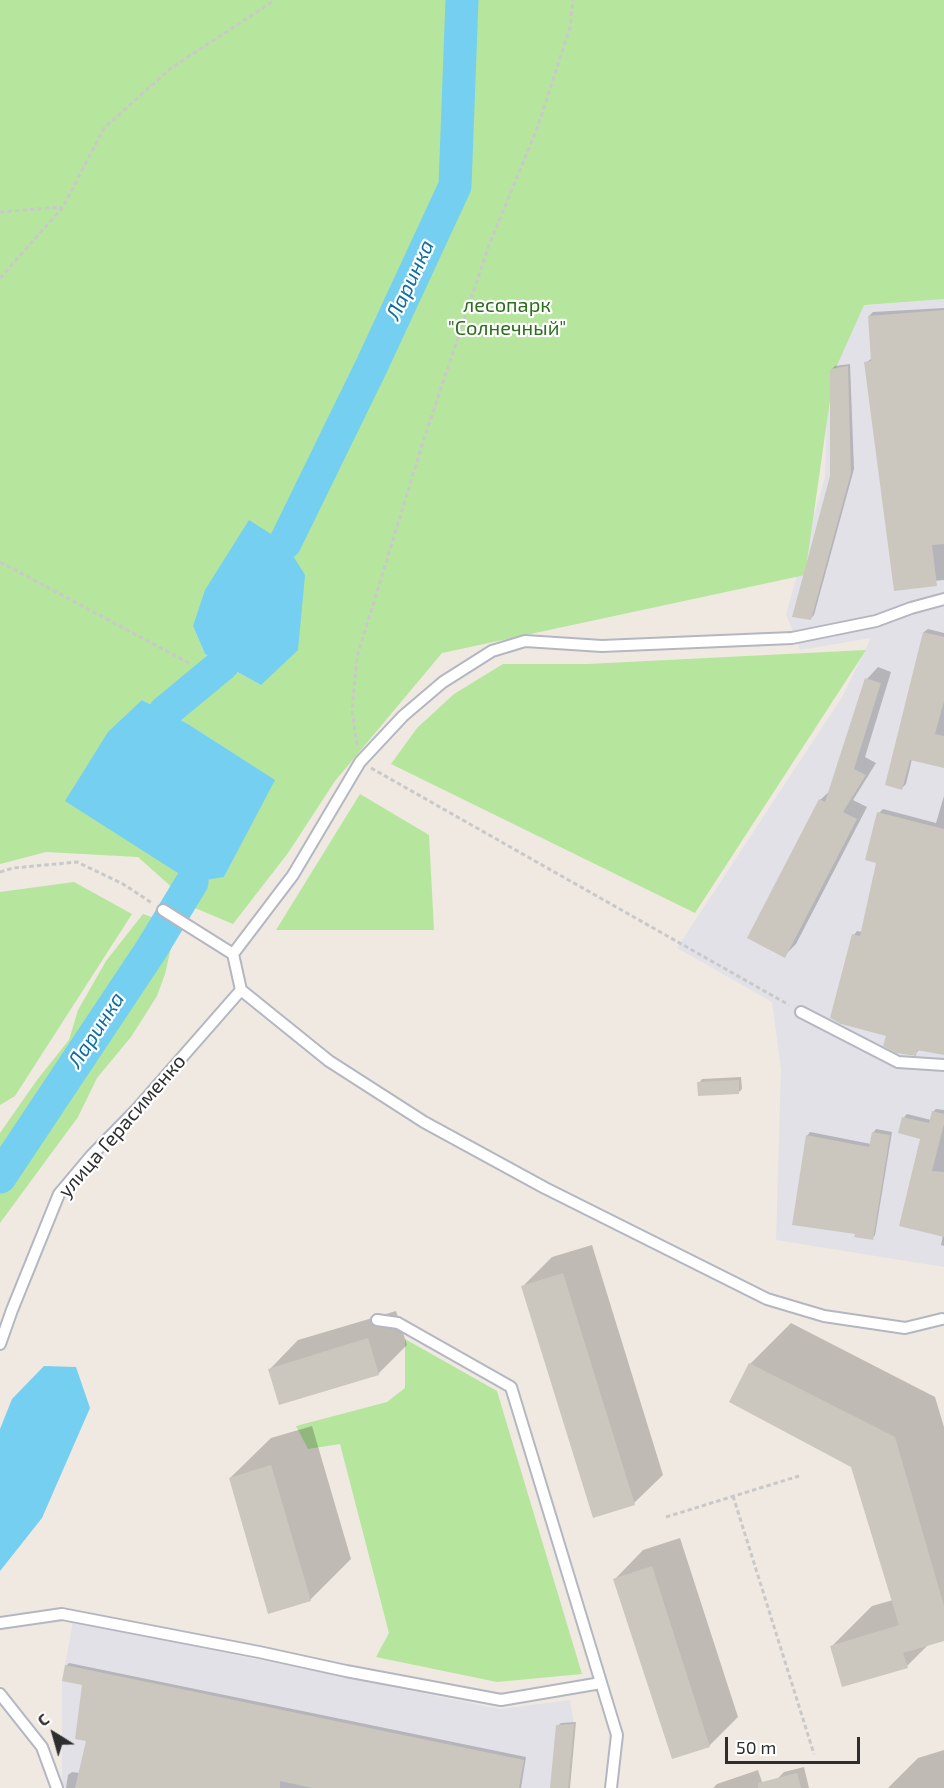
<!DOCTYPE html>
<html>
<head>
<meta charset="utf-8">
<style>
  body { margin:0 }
  #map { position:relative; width:944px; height:1788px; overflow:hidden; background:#efe9e1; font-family:"Exo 2",sans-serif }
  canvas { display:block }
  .north { position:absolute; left:24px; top:1704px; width:60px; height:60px; -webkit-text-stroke:4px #fff; paint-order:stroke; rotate:323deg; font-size:16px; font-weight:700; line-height:24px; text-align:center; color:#2e2e2e }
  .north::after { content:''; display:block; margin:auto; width:21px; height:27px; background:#2e2e2e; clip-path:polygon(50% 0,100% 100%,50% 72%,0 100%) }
  .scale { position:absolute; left:725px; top:1737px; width:135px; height:27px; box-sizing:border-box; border:3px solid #2e2e2e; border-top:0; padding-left:8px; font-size:18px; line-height:21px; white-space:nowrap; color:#2e2e2e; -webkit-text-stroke:4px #fff; paint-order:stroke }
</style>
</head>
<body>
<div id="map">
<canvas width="944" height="1788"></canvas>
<div class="north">С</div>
<div class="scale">50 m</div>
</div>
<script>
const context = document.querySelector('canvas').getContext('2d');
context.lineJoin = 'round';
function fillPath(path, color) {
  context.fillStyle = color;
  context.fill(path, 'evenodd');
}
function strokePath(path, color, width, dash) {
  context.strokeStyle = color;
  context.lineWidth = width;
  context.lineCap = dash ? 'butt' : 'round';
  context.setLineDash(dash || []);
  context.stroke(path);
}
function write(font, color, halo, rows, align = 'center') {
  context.font = font + ' "Exo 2",sans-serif';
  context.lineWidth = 4.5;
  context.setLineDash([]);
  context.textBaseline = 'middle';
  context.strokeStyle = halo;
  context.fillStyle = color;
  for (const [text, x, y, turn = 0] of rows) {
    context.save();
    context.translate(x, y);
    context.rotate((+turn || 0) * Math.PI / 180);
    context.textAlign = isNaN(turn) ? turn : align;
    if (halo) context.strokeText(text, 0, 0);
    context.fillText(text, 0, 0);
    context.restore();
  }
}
fillPath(new Path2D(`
  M 944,296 L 944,1267 L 776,1240 L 781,1069 L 772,1002 L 677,948 L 842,697 L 871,638 L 800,650 L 786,614 L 825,477 L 828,375 L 859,299 Z
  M 73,1622 L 500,1709 L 570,1700 L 574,1724 L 568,1788 L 62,1788 L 62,1681 Z`), '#e3e1e8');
fillPath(new Path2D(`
  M 0,0 L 944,0 L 944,299 L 864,305 L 834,372 L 805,575 L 442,653 L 335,781 L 288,853 L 233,924 L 195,908 L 138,857 L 46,852 L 0,864 ZM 193,626 L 261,685 L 205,654 ZM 142,700 L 188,724 L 274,780 L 224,877 Z
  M 866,650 L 695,913 L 391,764 L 417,728 L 454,694 L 503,664 L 588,664 Z
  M 360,794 L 429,835 L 434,930 L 276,930 Z
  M 74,882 L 132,914 L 15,1096 L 0,1105 L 0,892 Z
  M 143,914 L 157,919 L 170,928 L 173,939 L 165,974 L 157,996 L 131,1037 L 97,1078 L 78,1117 L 0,1223 L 0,1133 L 37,1080 L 69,1040 L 78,1010 L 106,961 Z
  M 405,1339 L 497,1391 L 582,1674 L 497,1682 L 376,1657 L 389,1633 L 340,1444 L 308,1449 L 296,1426 L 387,1402 L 405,1388 Z`), '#b6e59e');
fillPath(new Path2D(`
  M 249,520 L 285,543 L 305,575 L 298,650 L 261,685 L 205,654 L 193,626 L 205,590 Z
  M 142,700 L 188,724 L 275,780 L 224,877 L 192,882 L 65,801 L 108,732 Z
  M 44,1366 L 76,1367 L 90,1408 L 42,1518 L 0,1571 L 0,1429 L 12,1399 Z`), '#75cff0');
fillPath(new Path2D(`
  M 944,308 L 944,580 L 921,582 L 866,363 L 872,358 L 869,316 L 873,312 Z
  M 850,364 L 854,469 L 814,615 L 811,618 L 831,476 L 832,369 L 835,366 Z
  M 928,629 L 944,633 L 944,767 L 912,759 L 906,784 L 902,788 L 924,632 Z
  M 878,667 L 891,672 L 865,757 L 876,763 L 853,800 L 867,807 L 796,944 L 784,956 L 820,800 L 830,791 L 867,679 Z
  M 944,796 L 944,1054 L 919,1050 L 915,1054 L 888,1035 L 854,935 L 857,931 L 862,932 L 878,862 L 879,813 L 883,809 L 936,823 Z
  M 741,1077 L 742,1089 L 739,1092 L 699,1083 L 702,1079 Z
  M 936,1109 L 944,1110 L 944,1246 L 941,1245 L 943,1235 L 922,1137 L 904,1117 L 907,1114 L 931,1120 L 933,1112 Z
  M 876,1129 L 892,1132 L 875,1235 L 872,1238 L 807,1136 L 810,1132 L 871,1144 L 873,1133 Z
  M 592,1245 L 663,1475 L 634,1503 L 523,1286 L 552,1257 Z
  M 396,1311 L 407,1345 L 378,1374 L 270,1369 L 298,1340 Z
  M 791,1323 L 935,1397 L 944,1427 L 944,1640 L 929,1644 L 907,1666 L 831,1647 L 872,1606 L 893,1600 L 853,1466 L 750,1364 Z
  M 312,1426 L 351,1559 L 310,1600 L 230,1478 L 271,1438 Z
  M 680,1538 L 738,1717 L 709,1746 L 615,1579 L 643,1550 Z
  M 69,1663 L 526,1757 L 521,1788 L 66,1788 L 68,1775 L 72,1772 L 80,1773 L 88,1740 L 84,1684 L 66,1666 Z
  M 576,1722 L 570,1788 L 551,1788 L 558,1726 L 561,1723 Z
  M 944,1750 L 944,1788 L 888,1788 L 918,1758 Z
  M 804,1767 L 809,1788 L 779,1788 L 777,1779 L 784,1772 Z
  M 758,1770 L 764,1788 L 713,1788 L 717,1784 Z`), '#0003');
strokePath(new Path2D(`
  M 285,543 L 372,365 L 455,186 L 462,0
  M 165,712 L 223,664
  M 0,1177 L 151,950 L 192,882`), '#75cff0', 33);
fillPath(new Path2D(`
  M 944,310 L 944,544 L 932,545 L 937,586 L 894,591 L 864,362 L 871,361 L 868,316 Z
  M 848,366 L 851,473 L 811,620 L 792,617 L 830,476 L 830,369 Z
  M 923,632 L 944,637 L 944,701 L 935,734 L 944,736 L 944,768 L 910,760 L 902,790 L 885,785 Z
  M 865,678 L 881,683 L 854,769 L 866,775 L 843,812 L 857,819 L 785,958 L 747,938 L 819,799 L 825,802 Z
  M 877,812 L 944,829 L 944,1055 L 917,1050 L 916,1056 L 896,1053 L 883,1046 L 886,1036 L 841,1024 L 830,1018 L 852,934 L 860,936 L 876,863 L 865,860 Z
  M 739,1080 L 739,1094 L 698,1096 L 697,1082 Z
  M 932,1111 L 944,1114 L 944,1124 L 932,1171 L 944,1172 L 944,1237 L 899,1226 L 920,1139 L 898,1133 L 902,1117 L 929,1123 Z
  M 872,1132 L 890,1135 L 873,1240 L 854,1237 L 855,1234 L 792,1225 L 806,1135 L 869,1147 Z
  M 563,1273 L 635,1505 L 593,1518 L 521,1286 Z
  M 368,1338 L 379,1375 L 279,1405 L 268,1369 Z
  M 749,1363 L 895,1437 L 944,1606 L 944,1641 L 903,1653 L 908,1668 L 842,1687 L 830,1646 L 899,1625 L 851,1467 L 729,1402 Z
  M 271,1465 L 311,1601 L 268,1614 L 229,1478 Z
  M 652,1566 L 710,1747 L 672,1759 L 613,1579 Z
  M 65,1665 L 524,1760 L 519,1788 L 312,1788 L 280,1781 L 280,1788 L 75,1788 L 86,1741 L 75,1739 L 82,1685 L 62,1681 Z
  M 574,1724 L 568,1788 L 550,1788 L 556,1725 Z
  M 797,1773 L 801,1788 L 758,1788 L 758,1783 Z`), '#cbc7bf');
const service = new Path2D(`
  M 163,910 L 233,954
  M 801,1012 L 898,1062 L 944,1065
  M 942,1319 L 905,1328 L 824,1316 L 767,1299 L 545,1188 L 424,1122 L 329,1061 L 241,990 L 233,954 L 293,875 L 360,762 L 403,716 L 443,682 L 492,651 L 525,641 L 602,646 L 792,638 L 876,621 L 911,608 L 944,599
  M 377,1320 L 398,1323 L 511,1387 L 617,1735 L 611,1788
  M 0,1344 L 12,1310 L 59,1194 L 91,1156 L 135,1111 L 241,990
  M 0,1623 L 62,1614 L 259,1652 L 346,1671 L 501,1700 L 601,1683
  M 0,1694 L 42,1747 L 57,1788`);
strokePath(service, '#b4b7c1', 14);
strokePath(new Path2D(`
  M 0,212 L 61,207
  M 0,278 L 63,207 L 104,128 L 171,68 L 275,0
  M 0,562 L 189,663
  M 357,745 L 352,710 L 357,657 L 423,442 L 489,245 L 538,126 L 570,27 L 573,0
  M 371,768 L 789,1005
  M 0,872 L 13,868 L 77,862 L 123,884 L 152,903
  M 733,1496 L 814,1754
  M 666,1517 L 799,1476`), '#c9c9c9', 3, [4.5, 3]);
strokePath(service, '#fff', 10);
write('20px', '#2c6e1b', '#fff', [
  ["лесопарк",507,305],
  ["\"Солнечный\"",507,328]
]);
write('20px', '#2e2e2e', '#fff', [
  ["улица Герасименко",122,1126,-49]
]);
write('italic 21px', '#0d6fa3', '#fff', [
  ["Ларинка",410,280,-65],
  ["Ларинка",96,1030,-57]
]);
</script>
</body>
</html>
